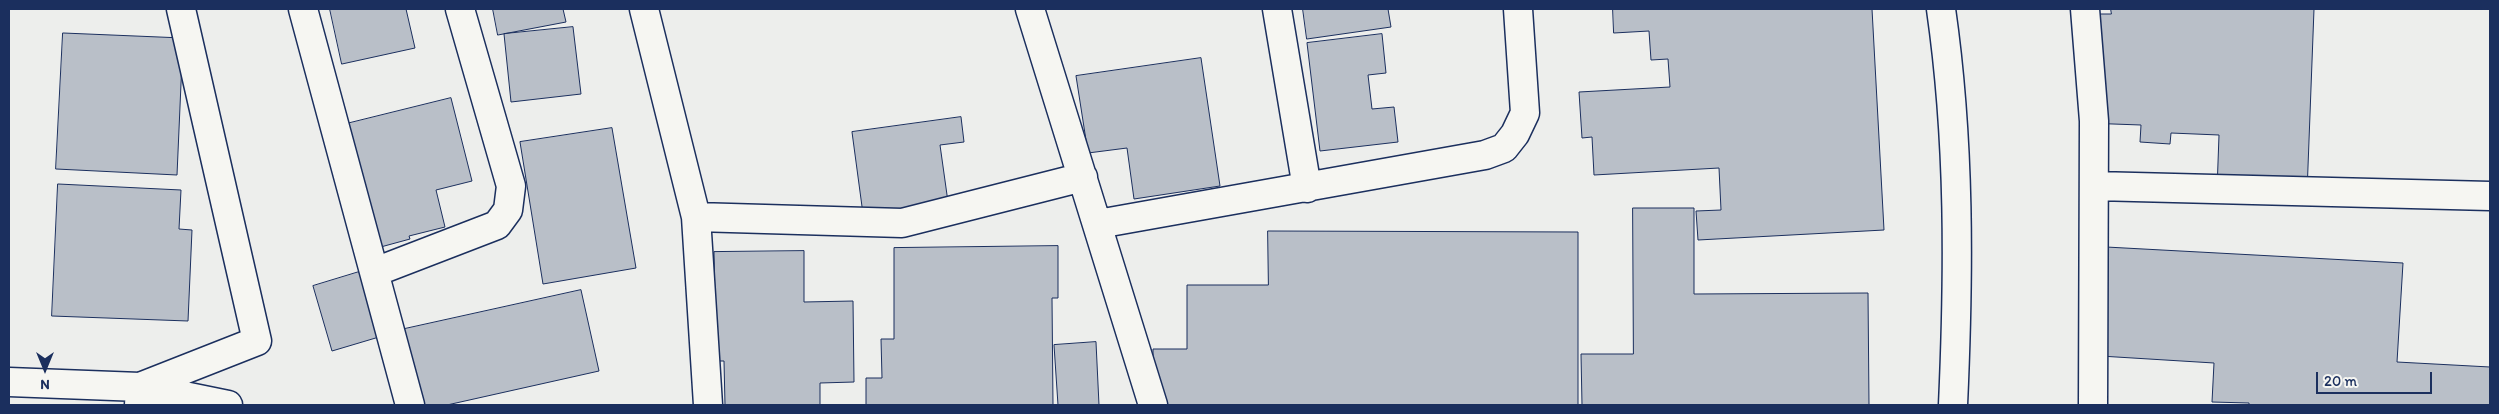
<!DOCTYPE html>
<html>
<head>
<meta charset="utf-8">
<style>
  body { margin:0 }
  #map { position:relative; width:2499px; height:414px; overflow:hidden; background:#edeeec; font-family:Itim,sans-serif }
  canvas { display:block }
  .frame { position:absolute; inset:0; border:10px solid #1b2f5e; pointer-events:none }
  .north { position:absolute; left:20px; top:344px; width:50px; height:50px; -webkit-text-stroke:4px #f6f6f2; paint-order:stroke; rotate:180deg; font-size:14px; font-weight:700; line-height:20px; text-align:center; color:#1b2f5e }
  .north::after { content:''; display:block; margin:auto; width:18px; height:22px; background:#1b2f5e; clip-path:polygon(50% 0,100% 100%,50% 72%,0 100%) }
  .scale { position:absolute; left:2316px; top:372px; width:116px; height:22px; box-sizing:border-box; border:2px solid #1b2f5e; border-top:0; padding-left:6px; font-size:15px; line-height:18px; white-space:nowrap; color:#1b2f5e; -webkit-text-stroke:4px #f6f6f2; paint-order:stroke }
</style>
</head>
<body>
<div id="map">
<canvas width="2499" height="414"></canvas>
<div class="frame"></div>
<div class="north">N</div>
<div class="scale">20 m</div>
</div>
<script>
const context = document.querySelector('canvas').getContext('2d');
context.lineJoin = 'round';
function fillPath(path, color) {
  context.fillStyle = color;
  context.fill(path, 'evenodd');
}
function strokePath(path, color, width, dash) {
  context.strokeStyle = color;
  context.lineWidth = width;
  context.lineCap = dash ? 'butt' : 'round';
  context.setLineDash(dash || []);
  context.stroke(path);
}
const building = new Path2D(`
  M 330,9 L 406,9 L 415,48 L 342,64 Z
  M 493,9 L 563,9 L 566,22 L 498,35 Z
  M 1303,9 L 1388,9 L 1391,27 L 1307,39 Z
  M 1613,9 L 1872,9 L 1884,230 L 1698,240 L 1696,211 L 1721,210 L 1719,168 L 1594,175 L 1592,137 L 1582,138 L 1579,92 L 1670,87 L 1668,59 L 1651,60 L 1649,31 L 1614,33 Z
  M 2111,9 L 2314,9 L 2307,193 L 2217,190 L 2219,135 L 2171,133 L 2170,144 L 2140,142 L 2141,125 L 2085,123 L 2089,14 L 2111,14 Z
  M 573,27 L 581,94 L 511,102 L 504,34 Z
  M 63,33 L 183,38 L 177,175 L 56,169 Z
  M 1382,34 L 1386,73 L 1368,75 L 1372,109 L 1394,107 L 1398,142 L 1320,151 L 1307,43 Z
  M 1201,58 L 1220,186 L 1134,199 L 1127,148 L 1088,153 L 1076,76 Z
  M 451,98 L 472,181 L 436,190 L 445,227 L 409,236 L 410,239 L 377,248 L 346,124 Z
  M 961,117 L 964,142 L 940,145 L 948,202 L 863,214 L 852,132 Z
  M 612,128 L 636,268 L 543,284 L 520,142 Z
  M 58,184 L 181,190 L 179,229 L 192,230 L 188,321 L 52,316 Z
  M 1633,208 L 1694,208 L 1694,294 L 1868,293 L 1869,405 L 1582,405 L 1581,354 L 1633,354 Z
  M 1268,231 L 1578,232 L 1578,405 L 1153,405 L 1153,349 L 1187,349 L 1187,285 L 1268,285 Z
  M 1058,246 L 1058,298 L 1052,298 L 1053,405 L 866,405 L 866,378 L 882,378 L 881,339 L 894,339 L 894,248 Z
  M 2106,247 L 2403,263 L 2397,362 L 2490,367 L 2490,405 L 2249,405 L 2249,403 L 2212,402 L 2214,363 L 2100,356 Z
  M 804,251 L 804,302 L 853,301 L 854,382 L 820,383 L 820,405 L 725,405 L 724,361 L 716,361 L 714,252 Z
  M 359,272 L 379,337 L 332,351 L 313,286 Z
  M 581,290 L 599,371 L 447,405 L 407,405 L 391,332 Z
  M 1096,342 L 1099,405 L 1058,405 L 1054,345 Z`);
fillPath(building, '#b9bfc8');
strokePath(building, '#1b2f5e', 1);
const minor = new Path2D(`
  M 303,9 L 410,405
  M 644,9 L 696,217 L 708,405
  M 1030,9 L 1153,405
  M 1277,9 L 1307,188
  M 1941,9 C 1960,141 1959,272 1953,405
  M 2085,9 L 2094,121 L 2093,405
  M 2095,186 L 2490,196
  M 696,217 L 902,223 L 1083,177
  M 1098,224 L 1485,155 L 1504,148 L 1515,134 L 1525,113 L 1518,9
  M 375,272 L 497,225 L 508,210 L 511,186 L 460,9
  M 9,382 L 140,387 L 228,405
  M 139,405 L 140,387 L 257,341 L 181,9`);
strokePath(minor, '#1b2f5e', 31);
strokePath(minor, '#f6f6f2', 28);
</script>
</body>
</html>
